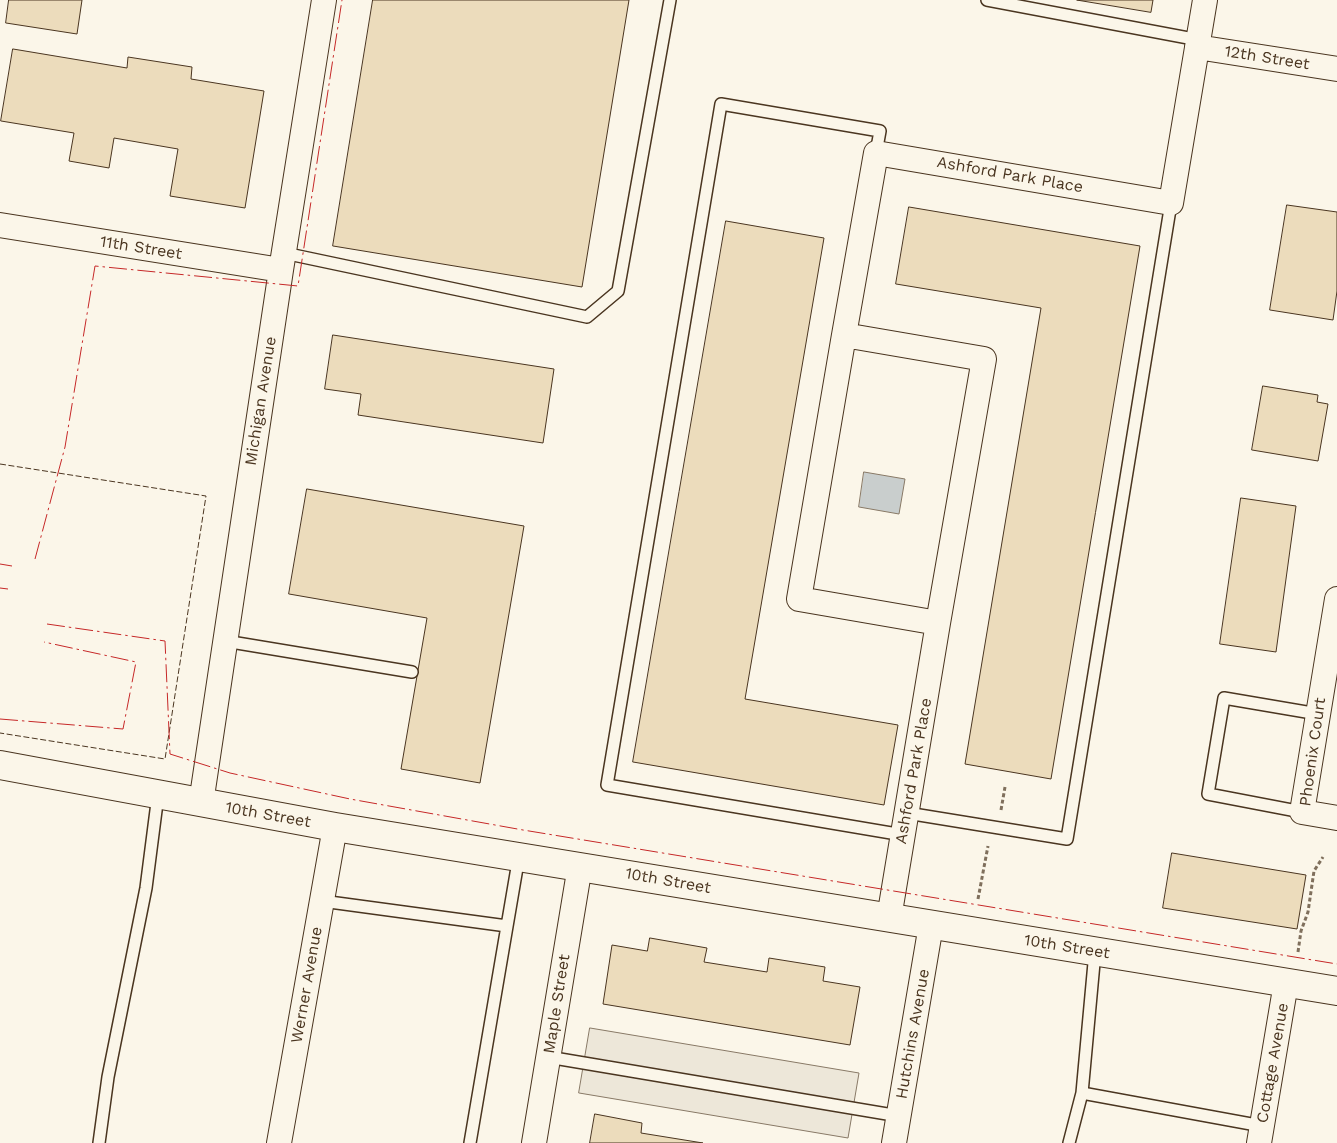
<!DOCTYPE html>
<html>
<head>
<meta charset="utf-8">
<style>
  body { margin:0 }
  canvas { display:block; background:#fbf6e9 }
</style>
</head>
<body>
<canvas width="1337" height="1143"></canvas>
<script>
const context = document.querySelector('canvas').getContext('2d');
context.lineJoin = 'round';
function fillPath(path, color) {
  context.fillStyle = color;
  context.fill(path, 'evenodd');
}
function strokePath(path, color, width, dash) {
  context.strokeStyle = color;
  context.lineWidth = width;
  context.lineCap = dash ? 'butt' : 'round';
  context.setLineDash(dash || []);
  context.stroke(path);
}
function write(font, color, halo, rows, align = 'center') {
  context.font = font + ' "Work Sans",sans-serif';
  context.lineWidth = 4;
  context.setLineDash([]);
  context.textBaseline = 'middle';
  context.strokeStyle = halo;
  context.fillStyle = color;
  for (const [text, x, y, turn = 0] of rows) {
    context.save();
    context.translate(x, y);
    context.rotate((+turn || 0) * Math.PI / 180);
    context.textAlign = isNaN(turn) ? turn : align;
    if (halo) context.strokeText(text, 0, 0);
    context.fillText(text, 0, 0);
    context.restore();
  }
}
const parking = new Path2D(`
  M 590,1028 L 859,1073 L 848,1138 L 579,1093 Z`);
fillPath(parking, '#ede7d9');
strokePath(parking, '#887966', 1);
const water = new Path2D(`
  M 864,472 L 905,479 L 899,514 L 859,507 Z`);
fillPath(water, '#c9cecd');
strokePath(water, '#887966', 1);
const building = new Path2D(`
  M 9,0 L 82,0 L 77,34 L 6,23 Z
  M 373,0 L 629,0 L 582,287 L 333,246 Z
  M 1077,0 L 1153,0 L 1151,12 Z
  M 13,49 L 127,68 L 128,57 L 192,67 L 191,79 L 264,91 L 245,208 L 170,196 L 178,149 L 114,138 L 109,168 L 69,161 L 74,133 L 1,121 Z
  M 1287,205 L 1337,212 L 1337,291 L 1333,320 L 1270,310 Z
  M 909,207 L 1140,246 L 1051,779 L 965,764 L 1041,308 L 896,284 Z
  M 726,221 L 824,238 L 745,699 L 898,725 L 884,805 L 633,762 Z
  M 333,335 L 554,369 L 543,443 L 358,415 L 361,394 L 325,389 Z
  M 1263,386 L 1318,395 L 1317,402 L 1328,404 L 1318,461 L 1252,450 Z
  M 307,489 L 524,526 L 480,783 L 401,769 L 427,618 L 289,594 Z
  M 1241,498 L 1296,506 L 1276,652 L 1220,644 Z
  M 1172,853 L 1306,875 L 1297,929 L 1163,908 Z
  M 650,938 L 707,948 L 704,962 L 767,972 L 769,958 L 825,967 L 823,981 L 860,987 L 850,1045 L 603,1004 L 612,945 L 647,951 Z
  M 595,1114 L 642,1123 L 641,1133 L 703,1143 L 590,1143 Z`);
fillPath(building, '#ecdcbc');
strokePath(building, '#4a3520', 1);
const service = new Path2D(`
  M 987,0 L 1199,40
  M 876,153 L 880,131 L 721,104 L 607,785 L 903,835
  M 284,253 L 587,317 L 618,291 L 670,0
  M 225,641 L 412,672
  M 1302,812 L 1208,794 L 1224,698 L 1318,714
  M 907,813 L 1067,839 L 1171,203
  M 322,901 L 507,926
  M 548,1057 L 899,1116
  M 1082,1093 L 1262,1126
  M 99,1143 L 108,1077 L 146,888 L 158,795
  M 470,1143 L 519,856
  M 1069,1143 L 1082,1093 L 1095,952`);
const minor = new Path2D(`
  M 1197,47 L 1337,69
  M 0,225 L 281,270
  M 844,335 L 876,153 L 1171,203 L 1205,0
  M 1337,599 L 1302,812 L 1337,818
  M 201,803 L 281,270 L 324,0
  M 889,918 L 938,623 L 984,359 L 844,335 L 799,599 L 938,623
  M 279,1143 L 335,827
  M 534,1143 L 580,866
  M 894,1143 L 931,925
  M 1259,1143 L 1286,983`);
const tertiary = new Path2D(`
  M 0,765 L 335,827 L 1337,991`);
strokePath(service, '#4a3520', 14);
strokePath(minor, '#4a3520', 26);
strokePath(tertiary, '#4a3520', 30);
strokePath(new Path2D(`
  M 1001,810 L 1005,787
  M 978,899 L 988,846
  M 1298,952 L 1301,931 L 1308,912 L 1314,871 L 1323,857`), '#7f6f5c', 3, [4, 2.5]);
strokePath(service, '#fbf6e9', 11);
strokePath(minor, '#fbf6e9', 24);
strokePath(tertiary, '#fbf6e9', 28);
strokePath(new Path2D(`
  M 0,464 L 206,496 L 165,759 L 0,733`), '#4a3520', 1, [6, 2.5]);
strokePath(new Path2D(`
  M 35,559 L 65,447 L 95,266 L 298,286 L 342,0
  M 0,564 L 12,566
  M 0,588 L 8,589
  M 47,624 L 165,641 L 170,754 L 230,773 L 350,799 L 523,830 L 1337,964
  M 0,719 L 123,729 L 136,662 L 44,642`), '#c62828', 1, [18, 4, 2.5, 4]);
write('16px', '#4a3520', '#fbf6e9', [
  ["12th Street",1267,58,9],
  ["Ashford Park Place",1010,175,10],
  ["11th Street",141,248,9],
  ["Michigan Avenue",261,401,-81],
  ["Phoenix Court",1313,752,-82],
  ["Ashford Park Place",914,771,-80],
  ["10th Street",268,815,10],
  ["10th Street",668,881,10],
  ["10th Street",1067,947,9],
  ["Werner Avenue",307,985,-80],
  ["Maple Street",557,1004,-81],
  ["Hutchins Avenue",913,1034,-80],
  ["Cottage Avenue",1273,1063,-80]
]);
</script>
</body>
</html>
